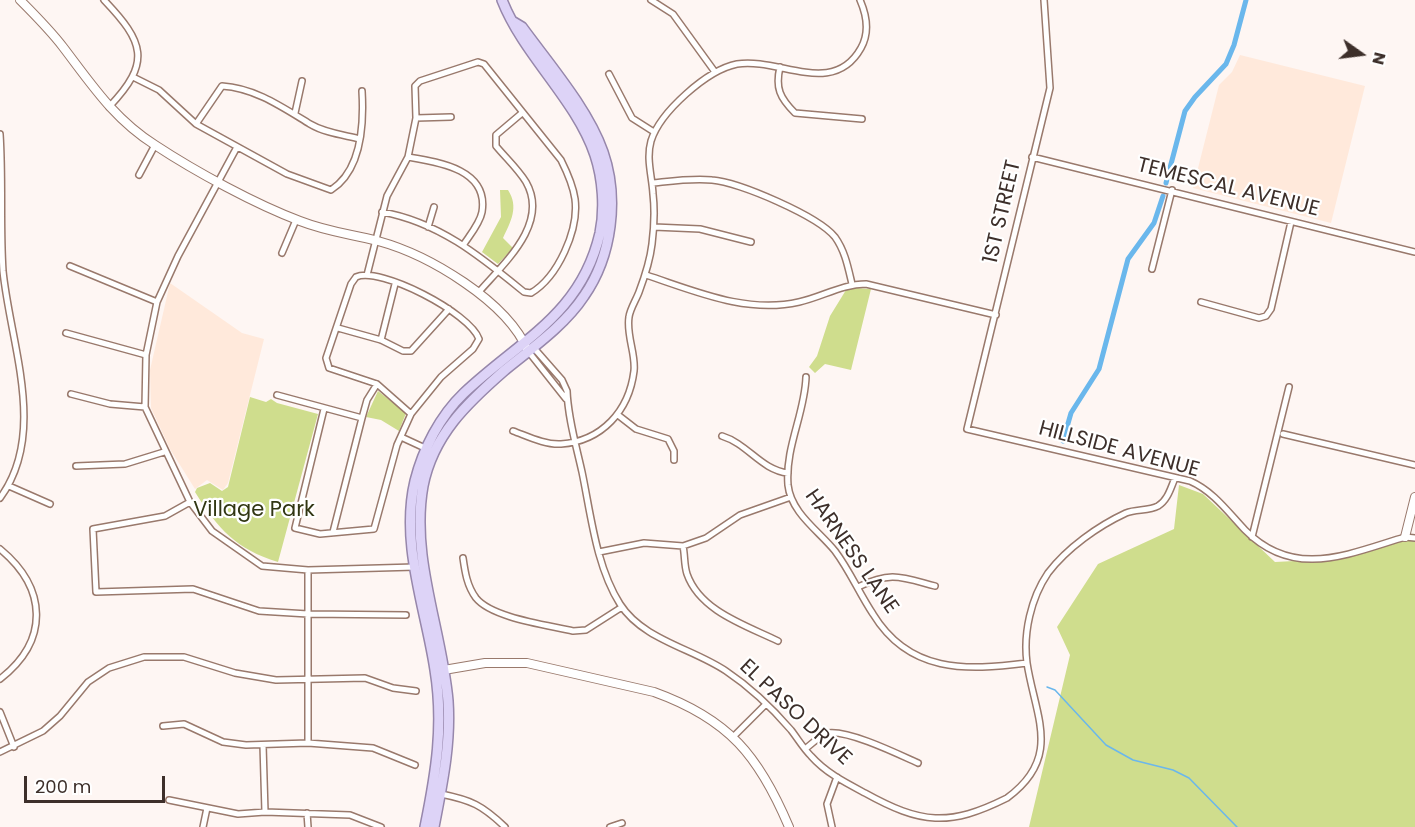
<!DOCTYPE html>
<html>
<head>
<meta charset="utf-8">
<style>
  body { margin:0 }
  #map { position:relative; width:1415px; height:827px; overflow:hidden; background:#fef6f3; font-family:Poppins,sans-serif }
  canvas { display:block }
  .north { position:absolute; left:1331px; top:24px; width:60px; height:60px; -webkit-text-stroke:4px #fff; paint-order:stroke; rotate:104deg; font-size:16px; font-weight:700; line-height:24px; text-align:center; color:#3d2f2a }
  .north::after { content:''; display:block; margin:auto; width:21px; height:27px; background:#3d2f2a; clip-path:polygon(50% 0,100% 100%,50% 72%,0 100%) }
  .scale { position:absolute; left:24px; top:776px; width:141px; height:27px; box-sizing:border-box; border:3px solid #3d2f2a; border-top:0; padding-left:8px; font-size:18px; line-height:21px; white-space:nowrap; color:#3d2f2a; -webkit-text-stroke:4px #fff; paint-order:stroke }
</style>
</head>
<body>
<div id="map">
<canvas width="1415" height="827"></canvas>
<div class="north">N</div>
<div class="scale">200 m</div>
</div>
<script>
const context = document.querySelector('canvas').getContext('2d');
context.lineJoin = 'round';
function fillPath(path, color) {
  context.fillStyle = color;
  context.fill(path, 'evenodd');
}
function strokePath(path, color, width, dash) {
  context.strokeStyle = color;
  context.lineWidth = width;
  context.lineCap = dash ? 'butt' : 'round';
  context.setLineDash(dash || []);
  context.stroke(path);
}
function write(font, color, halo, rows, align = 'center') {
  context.font = font + ' Poppins,sans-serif';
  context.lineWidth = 4.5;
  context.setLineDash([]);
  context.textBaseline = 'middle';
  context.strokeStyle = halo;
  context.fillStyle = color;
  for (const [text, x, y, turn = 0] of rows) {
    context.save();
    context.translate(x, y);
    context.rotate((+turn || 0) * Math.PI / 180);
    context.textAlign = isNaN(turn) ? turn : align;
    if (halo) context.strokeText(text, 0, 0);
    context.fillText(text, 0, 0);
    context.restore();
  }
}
fillPath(new Path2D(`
  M 1240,55 L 1365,86 L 1331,223 L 1193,188 L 1219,85 L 1232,72 Z
  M 170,283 L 242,333 L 264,339 L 228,483 L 223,490 L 207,480 L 195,489 L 170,449 L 151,408 L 150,370 Z`), '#ffe9db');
fillPath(new Path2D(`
  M 500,190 L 508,190 C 519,207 511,221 503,238 L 513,248 L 498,264 L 482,252 L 501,217 Z
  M 856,288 L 871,289 L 851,370 L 825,364 L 815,373 L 809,367 L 817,356 L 830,316 L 846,290 Z
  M 378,391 L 406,413 L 399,431 L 381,420 L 366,417 Z
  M 250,397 L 266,402 L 271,399 L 277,403 L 318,414 L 278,562 C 236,549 218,529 195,492 L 197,488 L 210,483 L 222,491 L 228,487 Z
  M 1179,485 L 1203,494 L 1275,562 L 1314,560 L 1405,537 L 1415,538 L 1415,827 L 1029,827 L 1070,655 L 1057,627 L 1098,564 L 1174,529 Z`), '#cfdd8d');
strokePath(new Path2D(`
  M 1047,687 L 1055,690 L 1106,745 L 1133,760 L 1173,770 L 1189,778 L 1237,827`), '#6ab7ec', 1.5);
strokePath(new Path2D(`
  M 1166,183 L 1185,111 L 1195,97 L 1226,64 L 1234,45 L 1246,0
  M 1063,441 L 1071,413 L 1099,369 L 1128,259 L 1154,223 L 1163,196`), '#6ab7ec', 5);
const street = new Path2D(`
  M 104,0 C 144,42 152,62 109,107
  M 651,0 L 673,14 L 715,72
  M 1044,0 L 1050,88 L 967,429 L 1190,481 C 1213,491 1228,512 1245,530 C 1294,580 1348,554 1405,537 L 1415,538
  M 780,67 C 775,88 780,98 795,113 L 862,119
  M 609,74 L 632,118 L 654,132
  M 133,77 L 159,90 L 196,124 L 287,174 L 331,190 C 362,170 364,124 362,91
  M 295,113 L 302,81
  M 416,118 L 451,117
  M 196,124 L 222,86 C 255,88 282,107 310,124 C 325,133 344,135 360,139
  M 0,134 C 3,180 0,226 3,271 C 10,343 48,433 0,498
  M 237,147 L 178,256 L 157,302 L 146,355 L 145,407 L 190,502 L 212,531 L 262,566 L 308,570 L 415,567
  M 408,157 C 438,162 489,169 482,212 C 480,223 470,235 464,244
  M 1032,157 L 1415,252
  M 139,175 L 155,145
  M 652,183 C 672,181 692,178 712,180 C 739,182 818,216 835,237 C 845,251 848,267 852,284
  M 428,227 L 434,207
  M 654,227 L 700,229 L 751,242
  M 282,253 L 296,220
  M 70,266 L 157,302
  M 1152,269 L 1172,190
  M 367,275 L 387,196 L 408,157 L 416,118 L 415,86 L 420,81 L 478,62 L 484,64 L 561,160 C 567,172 573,185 575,199 C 579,230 558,277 531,293 L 524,292 C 481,257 439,222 382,212
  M 646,275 C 695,291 746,314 799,302 C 822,297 842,284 866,284 L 996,315
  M 478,293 C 503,264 550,224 526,182 C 518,169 505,157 496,146 L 496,135 L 522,113
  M 1201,302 L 1259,318 L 1266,316 L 1271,309 L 1291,222
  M 338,328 L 381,340 L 403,351 L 411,351 L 449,309
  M 66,333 L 146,355
  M 381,340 L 395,284
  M 533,347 L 562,380 L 567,391 C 568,418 576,445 582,472 C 591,515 596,566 620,604 C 643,640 692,648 726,671 C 750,687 772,708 791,730 C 798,739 803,748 811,756 C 826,773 846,783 865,793 C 921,824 949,827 1007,798 C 1063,757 1035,716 1027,663 C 1023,633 1031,598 1048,573 C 1067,548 1098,526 1126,513 C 1136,509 1149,511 1158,506 C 1168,500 1171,487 1175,478
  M 528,351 L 566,399
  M 806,377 C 805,413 785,447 788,485 C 791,513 819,531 835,551 C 850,571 859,593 873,614 C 909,673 966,671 1027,663
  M 71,394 L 110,404 L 145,407
  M 277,395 L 362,418
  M 324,409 L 295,528 L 320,534 L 374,529 L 397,445 L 411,414 L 441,377 L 473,349 L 479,339 C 470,313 380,266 356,277 L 351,284 L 326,358 L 329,368 L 377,384 L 411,414
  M 618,415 L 636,429 L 668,439 L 674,451 L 674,460
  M 513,431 C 527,436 545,445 561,444 C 602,441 629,411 634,371 C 636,354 626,335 629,317 C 630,309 636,300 639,292 C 645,276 650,261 652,244 C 654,228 655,211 653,194 C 652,176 646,159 651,141 C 660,112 707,70 737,64 C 779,57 833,98 861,48 C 870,32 867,16 860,0
  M 1283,434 L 1415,465
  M 722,436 C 748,444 761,470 788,473
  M 401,437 L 427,449
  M 76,466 L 125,464 L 164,452
  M 9,486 L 50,504
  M 190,502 L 165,516 L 93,529 L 96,592 L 193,589 L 259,611 L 308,614 L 406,615
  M 333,532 L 362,418 L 367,400 L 377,384
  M 1252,537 L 1289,387
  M 683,546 C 685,555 684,565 687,574 C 700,611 745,625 778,641
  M 0,549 C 47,588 50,640 0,679
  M 599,552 L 644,543 L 683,546 L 706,538 L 740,515 L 791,497
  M 463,558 C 465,572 467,586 476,598 C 492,618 548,625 573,631 L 586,630 L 622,607
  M 858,587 C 891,571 901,577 935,586
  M 0,712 L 14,747
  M 163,726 L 184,724 L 223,742 L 246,745 L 308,743 L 373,748 L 415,765
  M 733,737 L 766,704
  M 308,743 L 308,570
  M 263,745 L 265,812
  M 805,749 C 812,744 820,735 828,733 C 849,730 898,754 918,763
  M 0,752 L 43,731 L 60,716 L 88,682 L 109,668 L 144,657 L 184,657 L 235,673 L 276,680 L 365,678 L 393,688 L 416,691
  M 441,794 C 471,800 482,805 505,827
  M 169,800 L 238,814 L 265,812 L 350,815 L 381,827
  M 307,813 L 308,827
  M 203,827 L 207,808
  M 610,827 L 622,823
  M 832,827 L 827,804 L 837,777`);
const secondary = new Path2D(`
  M 20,0 C 35,15 50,30 63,47 C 92,85 114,119 155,145 C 196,172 255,204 300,221 C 328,232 351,234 378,241 C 429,255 507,301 528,351
  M 1405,537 L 1415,497
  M 438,671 L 485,663 L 527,663 L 654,692 C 729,719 759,756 789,827`);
const primary = new Path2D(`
  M 425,827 C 436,773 444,725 435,670 C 426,609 400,544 415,481 C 423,449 440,416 464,393 C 520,340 581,315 600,233 C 605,209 603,179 595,155 C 576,99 524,56 502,0
  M 434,827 C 442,785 451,744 448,701 C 442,630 410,558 423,486 C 433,435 467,403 505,370 C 532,348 565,325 584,296 C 612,256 619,198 603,152 C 588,109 549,64 522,27 L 512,21`);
strokePath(street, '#99796c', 8);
strokePath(secondary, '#99796c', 10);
strokePath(primary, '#9787ab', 12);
strokePath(street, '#fff', 5);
strokePath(secondary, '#fff', 8);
strokePath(primary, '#ddd3f7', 9);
write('21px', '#3d2f2a', '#fff', [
  ["TEMESCAL AVENUE",1228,188,14],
  ["1ST STREET",1003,212,-77],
  ["HILLSIDE AVENUE",1119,450,15],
  ["HARNESS LANE",851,552,55],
  ["EL PASO DRIVE",795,713,43]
]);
write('21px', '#313613', '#fff', [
  ["Village Park",254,511]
]);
</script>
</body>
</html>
